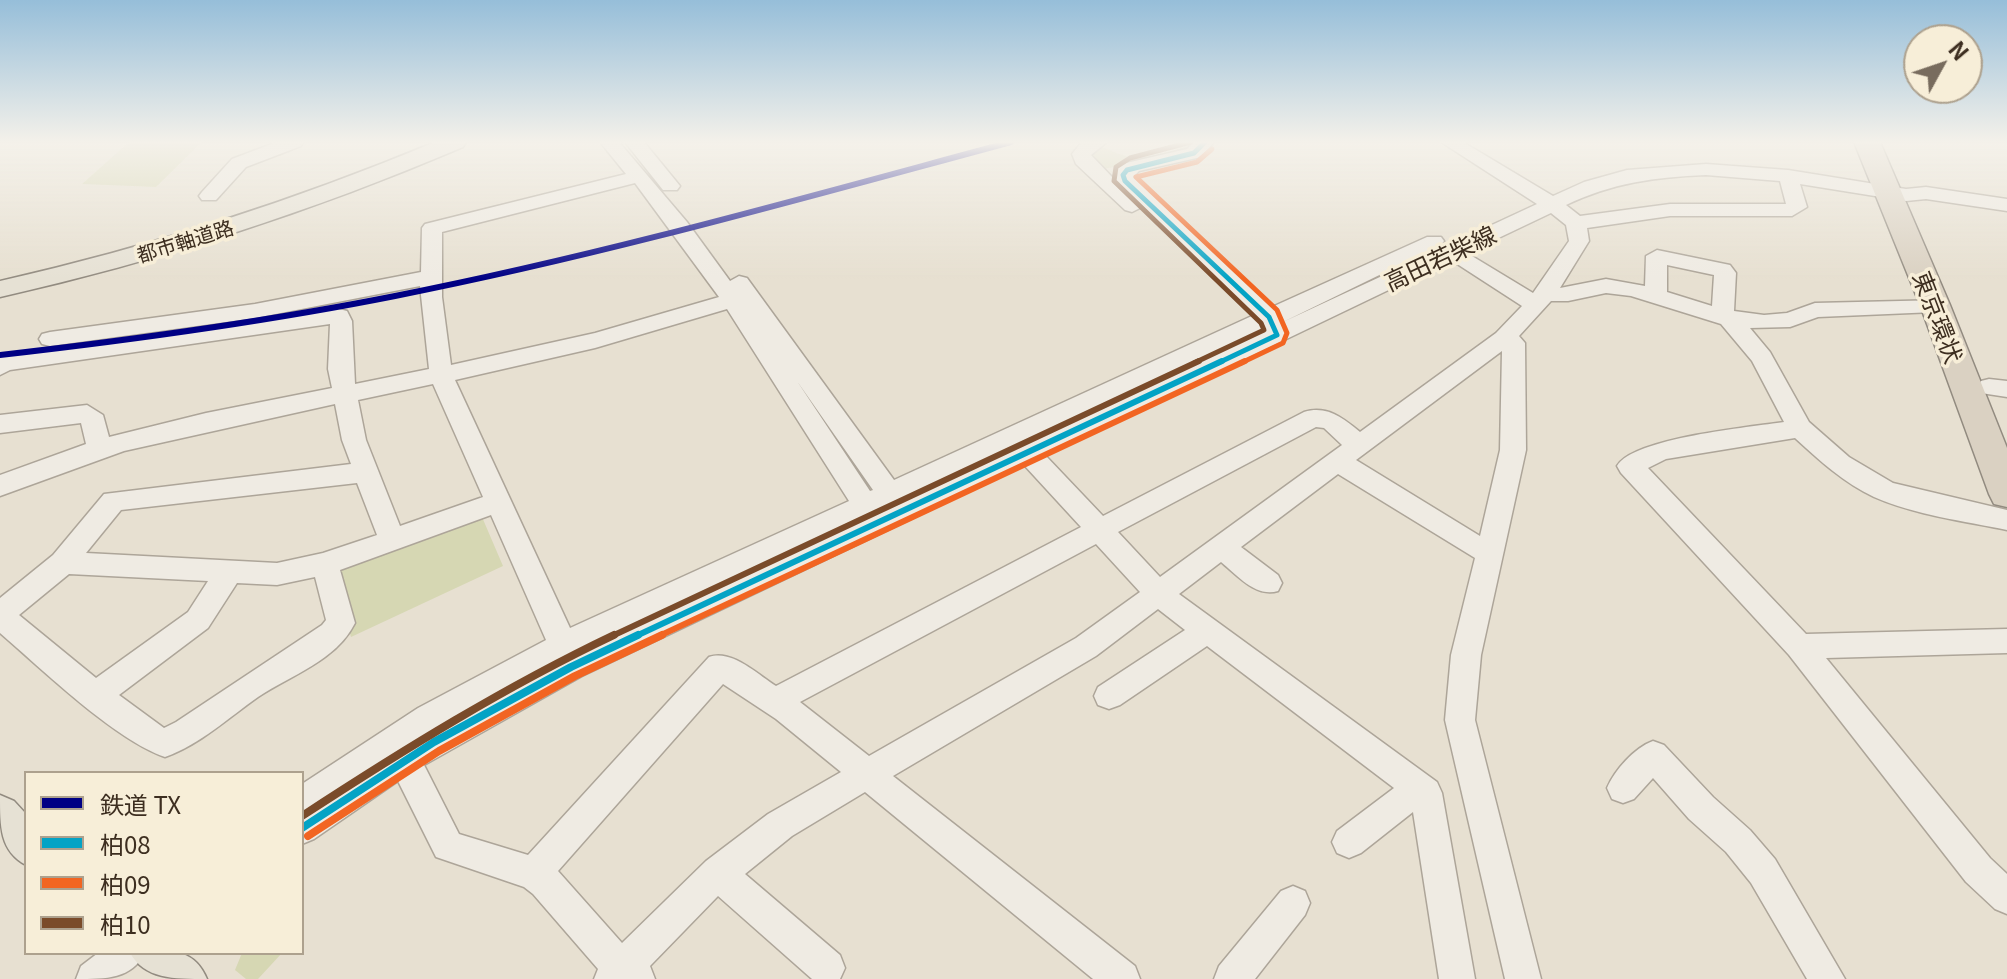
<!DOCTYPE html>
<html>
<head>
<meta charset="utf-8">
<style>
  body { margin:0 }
  #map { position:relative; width:2007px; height:979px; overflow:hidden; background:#e7e0d1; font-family:Georgia,"Noto Sans JP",serif }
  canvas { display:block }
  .legend { position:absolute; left:24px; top:771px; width:280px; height:184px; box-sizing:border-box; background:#f7eed8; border:2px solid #ada18e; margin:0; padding:10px 14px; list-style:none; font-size:24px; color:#3d2e20 }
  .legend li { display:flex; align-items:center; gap:16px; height:40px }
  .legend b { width:40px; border:2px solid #ada18e }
  .north { position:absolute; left:1903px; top:24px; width:80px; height:80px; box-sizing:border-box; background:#f7eed8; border:2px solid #ada18e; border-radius:50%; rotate:50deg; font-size:22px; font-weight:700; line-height:32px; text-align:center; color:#3d2e20 }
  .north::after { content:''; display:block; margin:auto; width:28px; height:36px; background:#786c5e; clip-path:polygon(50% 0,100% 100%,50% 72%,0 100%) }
</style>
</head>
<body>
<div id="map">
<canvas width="2007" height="979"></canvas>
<ul class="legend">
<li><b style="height:10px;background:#000084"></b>鉄道 TX</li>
<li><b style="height:10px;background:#03a3c5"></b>柏08</li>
<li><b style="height:10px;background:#f26522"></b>柏09</li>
<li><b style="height:10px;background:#7a4b2a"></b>柏10</li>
</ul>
<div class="north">N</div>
</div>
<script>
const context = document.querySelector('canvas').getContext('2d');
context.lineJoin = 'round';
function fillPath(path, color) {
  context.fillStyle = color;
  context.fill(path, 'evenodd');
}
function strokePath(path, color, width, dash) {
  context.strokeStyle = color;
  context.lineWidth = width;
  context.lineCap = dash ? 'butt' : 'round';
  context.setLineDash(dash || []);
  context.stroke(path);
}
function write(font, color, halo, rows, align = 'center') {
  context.font = font + ' Georgia,"Noto Sans JP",serif';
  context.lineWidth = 7;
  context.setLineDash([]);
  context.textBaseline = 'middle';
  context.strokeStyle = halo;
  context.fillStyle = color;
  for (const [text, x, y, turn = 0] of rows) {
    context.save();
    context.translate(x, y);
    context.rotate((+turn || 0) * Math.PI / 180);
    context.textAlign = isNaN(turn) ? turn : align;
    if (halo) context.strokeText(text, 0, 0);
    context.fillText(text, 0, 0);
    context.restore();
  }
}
fillPath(new Path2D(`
  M 129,142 L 202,142 L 156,187 L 82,184 Z
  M 1196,142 L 1195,146 L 1176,154 L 1104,169 C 1096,166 1092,159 1094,151 L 1101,147 C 1110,149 1117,154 1126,156 C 1149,160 1174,151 1196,142 Z
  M 482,517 L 503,566 L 351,637 L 334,579 L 340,571 Z
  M 242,953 L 282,953 L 258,979 L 246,979 L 235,970 Z`), '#d6d7b3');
const minor = new Path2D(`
  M 277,142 L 303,142 L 301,146 L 246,167 L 216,200 L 202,200 L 199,196 L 202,192 L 232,159 Z
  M 600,142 L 619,142 L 687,222 L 730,281 L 739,276 L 747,278 L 894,480 L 1254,315 L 1142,207 L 1132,212 L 1125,210 L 1076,164 L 1072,154 L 1082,142 L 1107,142 L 1091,155 L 1113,178 L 1117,168 L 1126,163 L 1187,149 L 1194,142 L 1214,142 L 1201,157 L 1139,171 L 1133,177 L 1272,307 L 1427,237 L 1441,237 L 1444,241 L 1441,245 L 1283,322 L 1537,204 L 1441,142 L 1463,142 L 1553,196 L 1584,182 L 1627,170 L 1706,164 L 1788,170 L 1906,189 L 1926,187 L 2007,199 L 2007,211 L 1926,199 L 1906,201 L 1800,184 L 1807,207 L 1792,216 L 1670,216 L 1587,228 L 1589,241 L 1560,288 L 1606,279 L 1645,286 L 1646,256 L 1657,250 L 1730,265 L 1736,273 L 1734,311 L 1764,315 L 1787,313 L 1815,303 L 1943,300 L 1946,305 L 1943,310 L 1935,312 L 1818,317 L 1790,327 L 1750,328 L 1770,352 L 1809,422 L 1849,457 L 1893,483 L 2007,510 L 2007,530 C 1964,521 1915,515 1874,497 C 1844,483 1819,460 1795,438 L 1666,459 L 1648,468 L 1806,634 L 2007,629 L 2007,653 L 1826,658 L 1990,858 L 2007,874 L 2007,914 L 1995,909 L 1966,882 L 1789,655 L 1621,473 L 1617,466 C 1633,438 1751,427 1784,422 L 1752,361 L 1721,324 L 1631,296 L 1606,293 L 1568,301 L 1551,301 L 1519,336 L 1525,343 L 1526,450 L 1481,655 L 1475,720 L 1541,979 L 1505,979 L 1445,720 L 1451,655 L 1475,558 L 1338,474 L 1241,547 L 1278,575 L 1282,583 L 1278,591 C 1256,598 1237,575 1221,562 L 1179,594 L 1437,782 L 1442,793 L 1475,979 L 1439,979 L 1413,812 L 1361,853 L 1349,858 L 1337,853 L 1332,842 L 1337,831 L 1394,788 L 1207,646 L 1120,705 L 1109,709 L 1098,705 L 1094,696 L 1098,687 L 1185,630 L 1158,609 L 1096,656 L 893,776 L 1135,966 L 1140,979 L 1093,979 L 865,792 L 792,836 L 745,874 L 840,955 L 845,968 L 840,979 L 812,979 L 718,896 L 650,966 L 655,979 L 594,979 L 598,969 L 533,894 L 524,887 L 436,857 L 398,781 L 314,839 L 302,844 L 302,784 L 418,708 L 546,640 L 491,515 L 340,570 L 355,623 C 336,661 291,675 258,697 C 228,718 201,744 165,757 C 115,740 42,669 0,633 L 0,598 L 53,555 L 104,494 L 351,464 L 342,440 L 335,404 L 124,451 L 0,496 L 0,475 L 86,444 L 81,423 L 0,433 L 0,415 L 87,405 L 103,415 L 109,437 L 206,413 L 332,388 L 328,369 L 330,324 L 10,370 L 0,375 L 0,356 L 339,309 L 347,311 L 352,321 L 355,384 L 429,369 L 420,286 L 255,318 L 50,346 L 42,344 L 39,339 L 42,334 L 50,332 L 255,304 L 421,272 L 422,228 L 425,224 L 626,174 ZM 1706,175 L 1780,181 L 1786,204 L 1670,204 L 1580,216 L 1566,205 C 1612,183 1655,177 1706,175 ZM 635,183 L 719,297 L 595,333 L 451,365 L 442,297 L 442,232 ZM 1551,213 L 1566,225 L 1569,241 L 1533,293 L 1467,253 ZM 1451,260 L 1522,306 L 1496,333 L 1360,432 C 1343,418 1327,405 1304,412 L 1103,516 L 1045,455 ZM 1667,265 L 1714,275 L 1712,306 L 1667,292 ZM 727,309 L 849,501 L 570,628 L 455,380 L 595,348 ZM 1263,329 L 1264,331 L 903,499 L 903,498 ZM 1502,351 L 1500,450 L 1480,536 L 1356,460 ZM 797,381 L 873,490 L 870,491 ZM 433,384 L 483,497 L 400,526 L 366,440 L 358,400 ZM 1316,427 L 1324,428 L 1342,445 L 1160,577 L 1118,532 ZM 1024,465 L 1081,527 L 776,686 C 757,674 732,649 709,657 L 528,855 L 459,834 L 424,765 L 582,676 ZM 357,483 L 377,535 L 323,553 L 277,563 L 86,553 L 121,510 ZM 1096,544 L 1140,592 L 1076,638 L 869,756 L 800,702 ZM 69,574 L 208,581 L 188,612 L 96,678 L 19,615 ZM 315,577 L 326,620 L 322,625 L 176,722 L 164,728 L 119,695 L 208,628 L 237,583 L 277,585 ZM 723,684 L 776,719 L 841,772 L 768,814 L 706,861 L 622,943 L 558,871 Z
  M 625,142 L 644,142 L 680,186 L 677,190 L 663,190 Z
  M 1989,379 L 2007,381 L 2007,397 L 1981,393 L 1977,387 L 1981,381 Z
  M 1653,741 L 1664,745 L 1713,797 L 1750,830 L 1775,859 L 1845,979 L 1807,979 L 1751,883 L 1726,852 L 1689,819 L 1653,778 L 1634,799 L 1623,803 L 1612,799 L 1607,788 C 1615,770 1634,748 1653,741 Z
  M 1293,886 L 1305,891 L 1310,903 L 1305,915 L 1255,979 L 1214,979 L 1219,966 L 1281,891 Z
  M 98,953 L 145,953 C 131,979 107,979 76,979 L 81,966 Z`);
const major = new Path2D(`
  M 435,142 L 466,142 L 463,147 C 313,211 159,261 0,297 L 0,281 C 150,247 294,201 435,142 Z
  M 0,795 L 14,801 L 26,814 L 26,865 C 0,851 0,827 0,795 Z
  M 130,953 C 164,953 192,943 207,979 C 173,979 145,979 130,953 Z`);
const highway = new Path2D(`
  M 1854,142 L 1880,142 L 1950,305 L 2007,448 L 2007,507 L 1994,504 L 1989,494 L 1920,305 Z`);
strokePath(minor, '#ada599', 3);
strokePath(major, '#928b80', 3);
strokePath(highway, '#928b80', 3);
fillPath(minor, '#efebe3');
fillPath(major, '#e6e1d4');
fillPath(highway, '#dad1c2');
strokePath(new Path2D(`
  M 1125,181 L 1269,317 L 1277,335
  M 1125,181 L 1123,175 L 1127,170 L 1194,153 L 1205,142
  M 1218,363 L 1277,335`), '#03a3c5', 5);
strokePath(new Path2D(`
  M 634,637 L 1222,361`), '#03a3c5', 6);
strokePath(new Path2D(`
  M 302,828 L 434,742 L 571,667 L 638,635`), '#03a3c5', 8);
strokePath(new Path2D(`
  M 1212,149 L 1197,162 L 1136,177 L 1277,310 L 1287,333 L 1283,343 L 1241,363`), '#f26522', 5);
strokePath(new Path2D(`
  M 657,637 L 1245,361`), '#f26522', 6);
strokePath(new Path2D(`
  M 308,836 L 439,751 L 575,676 L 662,635`), '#f26522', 8);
strokePath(new Path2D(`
  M 1191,142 L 1130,158 L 1116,167 L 1114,181 L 1261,323 L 1264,330 L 1194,363`), '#7a4b2a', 5);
strokePath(new Path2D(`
  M 610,637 L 1199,361`), '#7a4b2a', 6);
strokePath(new Path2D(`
  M 302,816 C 403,750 505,687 614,635`), '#7a4b2a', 8);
strokePath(new Path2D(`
  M 0,355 C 132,340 264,322 395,296 C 603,255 807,197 1011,142`), '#000084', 6);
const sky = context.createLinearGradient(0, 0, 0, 279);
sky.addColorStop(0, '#96bed9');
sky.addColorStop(0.51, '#f4f1ea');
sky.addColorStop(1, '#f4f1ea00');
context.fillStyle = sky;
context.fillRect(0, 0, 2007, 279);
write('20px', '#3d2e20', '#f7eed8', [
  ["都市軸道路",185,241,-17]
]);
write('24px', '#3d2e20', '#f7eed8', [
  ["高田若柴線",1440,258,-25],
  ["東京環状",1938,317,69]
]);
</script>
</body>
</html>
